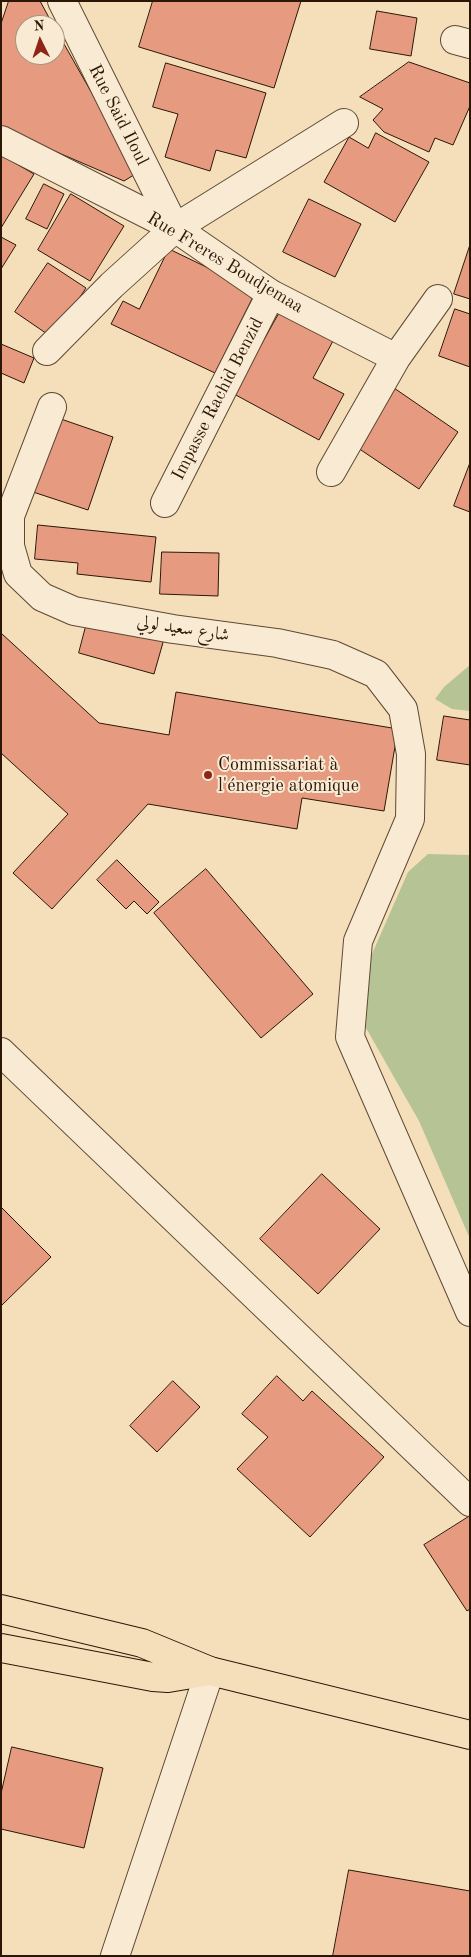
<!DOCTYPE html>
<html>
<head>
<meta charset="utf-8">
<style>
  body { margin:0 }
  #map { position:relative; width:471px; height:1957px; overflow:hidden; background:#f5dfbb; font-family:"Old Standard TT",serif }
  canvas { display:block }
  .frame { position:absolute; inset:0; border:2px solid #2c1606; pointer-events:none }
  .north { position:absolute; left:15px; top:15px; width:50px; height:50px; box-sizing:border-box; background:#f8ead3; border:1px solid #a69581; border-radius:50%; rotate:356deg; font-size:14px; font-weight:700; line-height:20px; text-align:center; color:#2c1606 }
  .north::after { content:''; display:block; margin:auto; width:18px; height:22px; background:#8f2418; clip-path:polygon(50% 0,100% 100%,50% 72%,0 100%) }
</style>
</head>
<body>
<div id="map">
<canvas width="471" height="1957"></canvas>
<div class="frame"></div>
<div class="north">N</div>
</div>
<script>
const context = document.querySelector('canvas').getContext('2d');
context.lineJoin = 'round';
function fillPath(path, color) {
  context.fillStyle = color;
  context.fill(path, 'evenodd');
}
function strokePath(path, color, width, dash) {
  context.strokeStyle = color;
  context.lineWidth = width;
  context.lineCap = dash ? 'butt' : 'round';
  context.setLineDash(dash || []);
  context.stroke(path);
}
function write(font, color, halo, rows, align = 'center') {
  context.font = font + ' "Old Standard TT",Amiri,serif';
  context.lineWidth = 4;
  context.setLineDash([]);
  context.textBaseline = 'middle';
  context.strokeStyle = halo;
  context.fillStyle = color;
  for (const [text, x, y, turn = 0] of rows) {
    context.save();
    context.translate(x, y);
    context.rotate((+turn || 0) * Math.PI / 180);
    context.textAlign = isNaN(turn) ? turn : align;
    if (halo) context.strokeText(text, 0, 0);
    context.fillText(text, 0, 0);
    context.restore();
  }
}
fillPath(new Path2D(`
  M 470,665 L 470,711 L 452,709 L 435,699 L 444,687 Z
  M 428,854 L 470,855 L 470,1239 L 419,1121 L 366,1028 L 368,963 L 408,872 Z`), '#b6c394');
const building = new Path2D(`
  M 9,1 L 40,1 L 53,25 L 25,25 L 25,55 L 55,55 L 55,28 L 137,173 L 124,181 L 1,128 L 1,24 Z
  M 153,1 L 301,1 L 274,88 L 139,47 Z
  M 377,11 L 417,18 L 411,56 L 370,49 Z
  M 409,62 L 470,83 L 470,106 L 453,145 L 435,138 L 429,152 L 384,132 L 373,120 L 383,109 L 360,97 Z
  M 166,63 L 266,93 L 246,158 L 216,150 L 210,171 L 165,157 L 178,114 L 153,107 Z
  M 376,133 L 429,162 L 395,222 L 324,182 L 349,137 L 368,148 Z
  M 1,155 L 34,174 L 1,228 Z
  M 44,184 L 64,194 L 47,229 L 26,219 Z
  M 71,194 L 124,226 L 90,281 L 38,250 Z
  M 309,199 L 361,224 L 335,277 L 283,252 Z
  M 1,237 L 16,245 L 1,269 Z
  M 470,245 L 470,299 L 454,294 Z
  M 169,249 L 256,291 L 215,373 L 111,324 L 123,301 L 139,309 Z
  M 48,263 L 86,288 L 53,338 L 15,312 Z
  M 455,309 L 470,314 L 470,367 L 439,356 Z
  M 280,312 L 333,341 L 313,378 L 344,394 L 319,440 L 234,394 Z
  M 1,344 L 34,358 L 24,383 L 1,373 Z
  M 394,388 L 458,432 L 419,489 L 355,446 Z
  M 58,418 L 113,437 L 88,510 L 33,492 Z
  M 470,463 L 470,512 L 454,506 Z
  M 38,525 L 156,537 L 151,582 L 77,574 L 78,563 L 35,559 Z
  M 162,552 L 219,553 L 218,596 L 160,594 Z
  M 90,611 L 166,632 L 154,674 L 79,653 Z
  M 1,633 L 99,723 L 169,735 L 176,692 L 398,729 L 384,811 L 302,798 L 297,829 L 148,804 L 52,909 L 13,873 L 68,814 L 1,753 Z
  M 444,716 L 470,720 L 470,765 L 437,760 Z
  M 117,860 L 159,902 L 147,914 L 134,901 L 126,909 L 97,880 Z
  M 206,869 L 313,994 L 261,1038 L 154,913 Z
  M 322,1174 L 380,1229 L 318,1294 L 260,1239 Z
  M 1,1207 L 51,1257 L 1,1306 Z
  M 277,1376 L 303,1401 L 312,1391 L 384,1457 L 310,1537 L 237,1469 L 268,1437 L 242,1414 Z
  M 173,1381 L 200,1407 L 157,1452 L 130,1426 Z
  M 470,1516 L 470,1609 L 467,1611 L 424,1545 Z
  M 12,1747 L 103,1768 L 84,1848 L 1,1829 L 1,1794 Z
  M 349,1870 L 470,1891 L 470,1956 L 333,1956 Z`);
fillPath(building, '#e69b80');
strokePath(building, '#2c1606', 1);
const minor = new Path2D(`
  M 62,1 L 175,228
  M 455,40 L 470,44
  M 1,140 L 175,228 L 271,294 L 396,358
  M 47,351 L 112,285 L 175,228 L 344,123
  M 52,407 L 10,516 L 10,546 L 18,574 L 42,597 L 74,611 L 173,629 L 277,643 L 333,655 L 376,674 L 403,709 L 411,754 L 410,819 L 358,941 L 350,1037 L 470,1312
  M 331,472 L 396,358 L 438,299
  M 165,503 L 271,294
  M 1,1052 L 470,1502
  M 115,1956 L 210,1671`);
const major = new Path2D(`
  M 1,1609 L 142,1643 L 210,1671 L 470,1735
  M 1,1648 L 153,1677 L 168,1678 L 210,1671`);
strokePath(minor, '#5e4833', 30);
strokePath(major, '#2c1606', 30);
strokePath(minor, '#f8ead3', 28);
strokePath(major, '#f5dfbb', 28);
for (const [x, y, r, color] of [
  [208,775,5,"#8f2418"]
]) {
  const dot = new Path2D();
  dot.arc(x, y, r, 0, 2 * Math.PI);
  context.fillStyle = color;
  context.fill(dot);
  strokePath(dot, '#f8ead3', 2);
}
write('18px', '#2c1606', '#f8ead3', [
  ["Rue Said Iloul",118,115,63],
  ["Rue Freres Boudjemaa",225,263,31],
  ["Impasse Rachid Benzid",218,399,-63],
  ["شارع سعيد لولي",183,629,9]
]);
write('18px', '#2c1606', '#f8ead3', [
  ["Commissariat à",218,765],
  ["l'énergie atomique",218,786]
], 'left');
</script>
</body>
</html>
